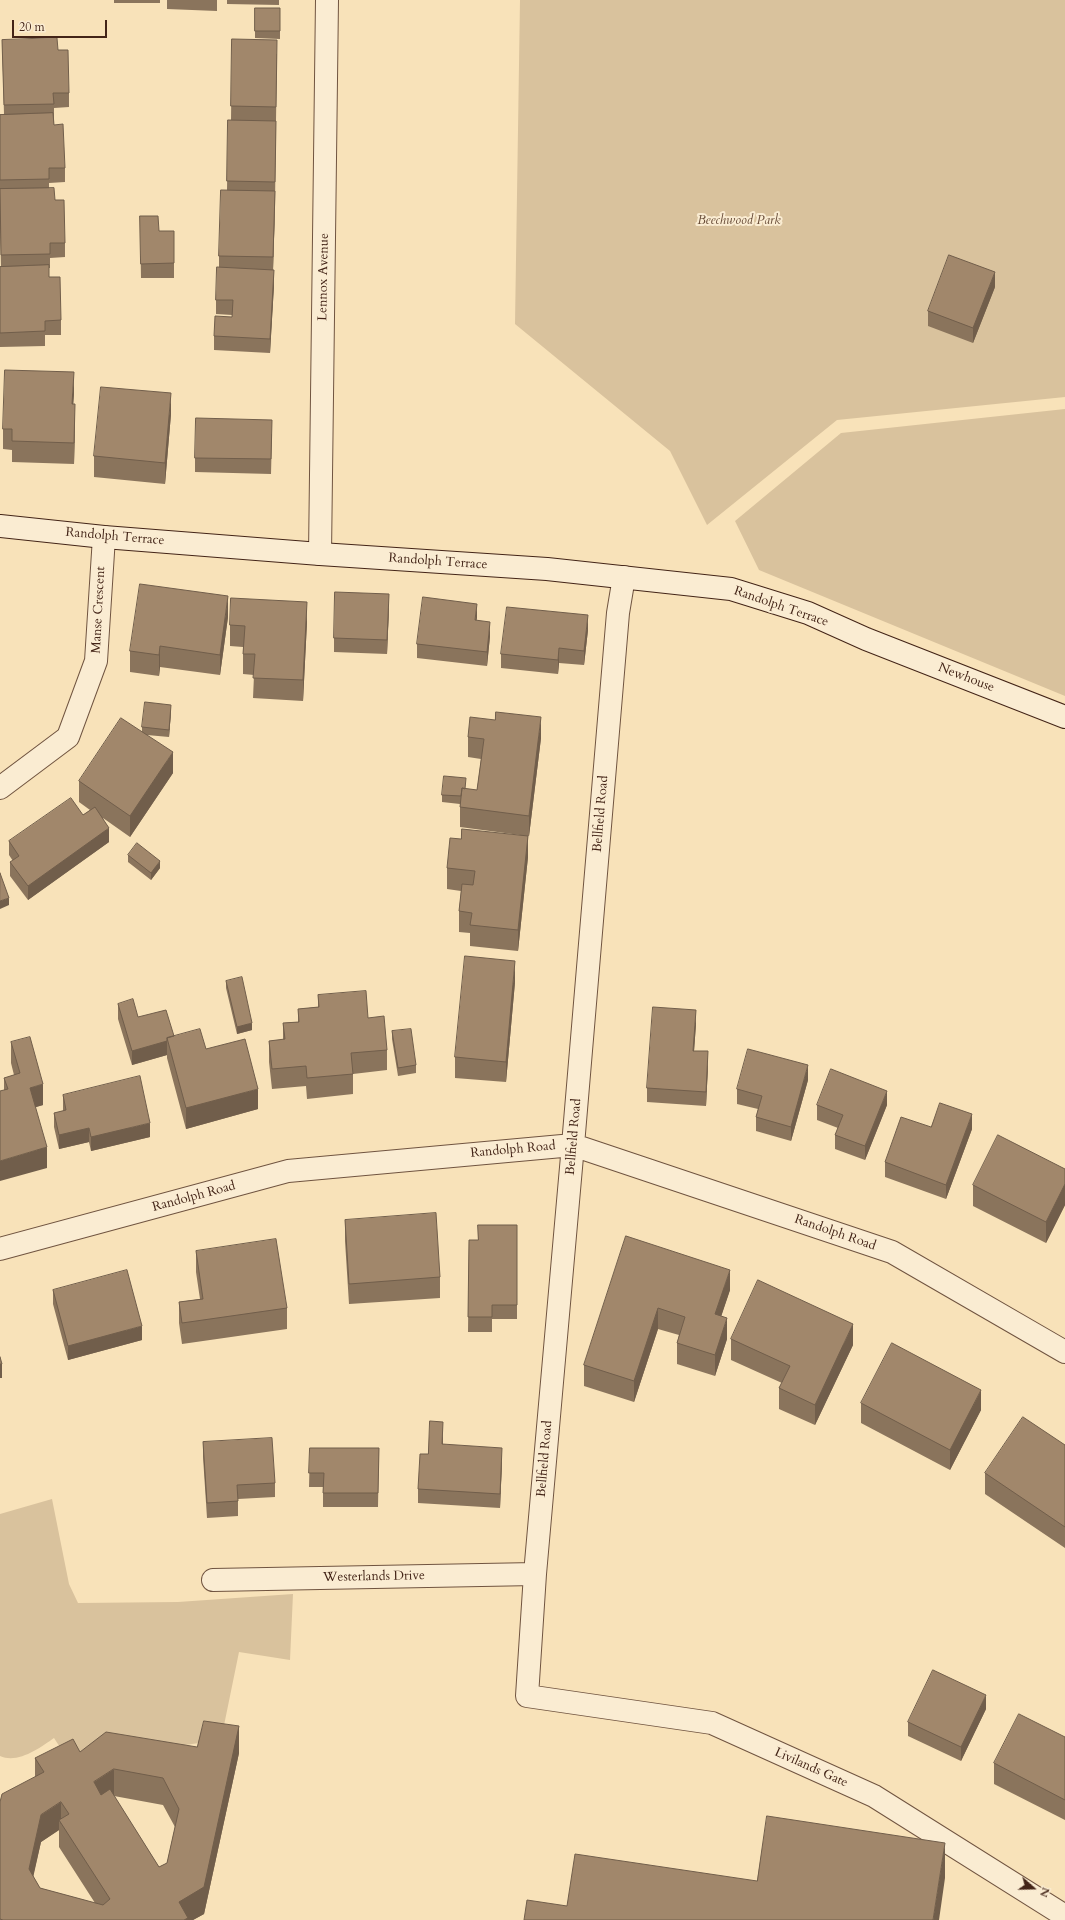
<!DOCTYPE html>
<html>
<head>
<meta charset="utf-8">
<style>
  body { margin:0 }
  #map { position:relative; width:1065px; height:1920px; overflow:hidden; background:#f8e2b9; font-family:Cardo,serif }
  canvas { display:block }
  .north { position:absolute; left:1013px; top:1868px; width:40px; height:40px; -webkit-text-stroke:3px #faecd2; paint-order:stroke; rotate:110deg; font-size:11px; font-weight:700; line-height:16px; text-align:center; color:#432417 }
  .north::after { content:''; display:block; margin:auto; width:14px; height:18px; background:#432417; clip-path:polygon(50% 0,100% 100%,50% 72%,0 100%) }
  .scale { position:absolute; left:12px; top:20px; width:95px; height:18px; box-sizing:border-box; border:2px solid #432417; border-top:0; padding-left:5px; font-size:12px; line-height:14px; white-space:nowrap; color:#432417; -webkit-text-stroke:3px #faecd2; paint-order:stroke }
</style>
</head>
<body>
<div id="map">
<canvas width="1065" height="1920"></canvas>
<div class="north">N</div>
<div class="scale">20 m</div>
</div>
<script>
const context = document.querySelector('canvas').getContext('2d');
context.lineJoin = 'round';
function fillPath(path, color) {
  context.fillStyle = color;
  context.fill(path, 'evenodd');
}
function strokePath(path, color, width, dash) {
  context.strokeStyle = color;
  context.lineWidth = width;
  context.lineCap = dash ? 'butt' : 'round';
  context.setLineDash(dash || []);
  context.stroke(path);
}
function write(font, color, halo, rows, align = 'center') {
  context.font = font + ' Cardo,serif';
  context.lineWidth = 4;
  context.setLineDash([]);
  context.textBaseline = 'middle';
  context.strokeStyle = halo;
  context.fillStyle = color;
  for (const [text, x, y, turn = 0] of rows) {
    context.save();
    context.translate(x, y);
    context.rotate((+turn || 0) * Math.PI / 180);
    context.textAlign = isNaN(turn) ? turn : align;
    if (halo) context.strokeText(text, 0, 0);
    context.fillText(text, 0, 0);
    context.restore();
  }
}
fillPath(new Path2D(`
  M 520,0 L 1065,0 L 1065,397 L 837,420 L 707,525 L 670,451 L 515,324 Z
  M 1065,409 L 1065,696 L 759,570 L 735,521 L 841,433 Z
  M 52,1499 L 69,1584 L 78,1603 L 178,1602 L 293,1594 L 290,1660 L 239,1652 L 221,1740 L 69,1761 L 54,1738 C 40,1748 18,1764 0,1756 L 0,1514 Z`), '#d9c29d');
const street = new Path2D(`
  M 320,554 L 327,0
  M 624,577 L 618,613 L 573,1145 L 535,1574 L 527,1696 L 712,1723 L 874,1796 L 1065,1916
  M 0,788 L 68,737 L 96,661 L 104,537
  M 0,1249 L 288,1171 L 573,1145 L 892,1252 L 1065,1352
  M 213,1580 L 535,1574`);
const secondary = new Path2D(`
  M 0,526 L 104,537 L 320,554 L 547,569 L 731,589 L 808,613 L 866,639 L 1065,717`);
strokePath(street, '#705440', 24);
strokePath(secondary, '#432417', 24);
strokePath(street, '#faecd2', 22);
strokePath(secondary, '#faecd2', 22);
fillPath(new Path2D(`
  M 114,0 L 160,0 L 160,3 L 114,3 Z
  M 167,0 L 217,0 L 217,11 L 167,9 Z
  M 227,0 L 279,0 L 279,5 L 227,4 Z
  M 255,8 L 280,8 L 280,39 L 255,38 Z
  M 232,39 L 277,54 L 276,121 L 275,206 L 273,270 L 274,285 L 270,353 L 214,350 L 214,336 L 232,317 L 232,315 L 216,314 L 216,300 L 219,267 L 219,256 L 227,190 L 228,120 L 231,120 Z
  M 2,40 L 58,50 L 69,93 L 69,107 L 54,108 L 54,125 L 65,168 L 65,182 L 49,183 L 49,188 L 55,200 L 65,243 L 65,257 L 50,258 L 50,268 L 49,268 L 49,277 L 61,320 L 61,335 L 45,335 L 45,346 L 0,347 L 0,267 L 1,267 L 0,227 L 0,115 L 4,114 Z
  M 140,216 L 159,231 L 174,231 L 174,278 L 141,278 Z
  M 995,287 L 973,343 L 928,326 L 928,311 Z
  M 74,393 L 73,404 L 75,425 L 74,464 L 12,462 L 12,450 L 3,449 L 3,429 Z
  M 171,414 L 165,484 L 94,477 L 94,456 Z
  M 272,434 L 271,474 L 195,472 L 195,458 Z
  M 389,608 L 387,654 L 334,652 L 334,638 Z
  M 228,617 L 220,675 L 160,667 L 159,676 L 130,672 L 130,651 Z
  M 307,622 L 303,701 L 253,698 L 254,675 L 243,674 L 243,647 L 230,646 L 230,625 Z
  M 588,630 L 584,665 L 559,663 L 558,674 L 501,668 L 501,654 Z
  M 490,636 L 487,666 L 417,658 L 417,644 Z
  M 171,712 L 169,737 L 147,735 L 173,773 L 130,837 L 103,818 L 109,842 L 28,900 L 10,876 L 10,862 L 13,861 L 9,855 L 9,841 L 83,815 L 90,810 L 79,802 L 79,781 L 142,731 L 142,727 Z
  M 468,737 L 541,738 L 529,836 L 528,836 L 528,857 L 518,951 L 470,946 L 470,933 L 459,932 L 459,911 L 461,891 L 447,889 L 447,868 L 461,839 L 520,835 L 460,827 L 460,804 L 442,802 L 442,795 L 466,789 L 477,790 L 481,759 L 468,757 Z
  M 128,855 L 160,868 L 151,880 L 128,862 Z
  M 226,981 L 252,1030 L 237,1034 L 226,988 Z
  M 515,982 L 506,1082 L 455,1078 L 455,1057 Z
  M 318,995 L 368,1018 L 387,1050 L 387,1070 L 353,1074 L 353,1094 L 307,1099 L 306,1086 L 272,1089 L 269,1062 L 269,1041 L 283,1040 L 283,1023 L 298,1022 L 298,1009 L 318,1007 Z
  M 118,1004 L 138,1017 L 174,1036 L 206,1049 L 258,1109 L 186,1129 L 167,1058 L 167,1055 L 132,1065 L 118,1019 Z
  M 696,1024 L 694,1051 L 708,1066 L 706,1106 L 647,1102 L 647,1088 Z
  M 392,1031 L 416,1065 L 416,1073 L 398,1076 L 392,1039 Z
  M 11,1042 L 43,1105 L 35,1107 L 47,1168 L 4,1090 L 4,1078 L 14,1075 L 11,1063 Z
  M 808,1080 L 791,1141 L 756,1131 L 756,1117 L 758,1109 L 737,1104 L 737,1089 Z
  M 63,1095 L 150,1137 L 91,1151 L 89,1142 L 59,1149 L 54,1127 L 54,1113 L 63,1111 Z
  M 817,1105 L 887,1105 L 865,1160 L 835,1149 L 835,1135 L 838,1128 L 817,1120 Z
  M 931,1127 L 972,1129 L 946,1199 L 885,1177 L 885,1162 Z
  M 1065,1169 L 1065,1205 L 1046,1243 L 973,1206 L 973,1185 Z
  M 345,1220 L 440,1277 L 440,1298 L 349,1304 L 345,1241 Z
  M 517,1225 L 517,1319 L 492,1319 L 492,1332 L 468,1332 L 469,1240 L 478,1240 Z
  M 626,1236 L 730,1290 L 721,1316 L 727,1339 L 715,1376 L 677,1364 L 677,1343 L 679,1335 L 658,1329 L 634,1402 L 584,1386 L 584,1365 Z
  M 196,1251 L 287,1308 L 287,1329 L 182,1344 L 179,1323 L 179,1302 L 200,1299 L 196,1272 Z
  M 53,1290 L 142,1340 L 68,1360 L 53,1304 Z
  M 731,1339 L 853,1345 L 815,1425 L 779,1409 L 779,1388 L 782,1383 L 731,1360 Z
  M 861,1403 L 981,1410 L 950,1470 L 861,1423 Z
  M 443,1436 L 443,1444 L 502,1462 L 500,1508 L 418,1503 L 418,1489 L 428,1454 Z
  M 203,1442 L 275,1483 L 275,1497 L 238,1499 L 238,1516 L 207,1518 L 203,1457 Z
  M 1065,1445 L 1065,1548 L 985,1494 L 985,1473 Z
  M 310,1448 L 379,1448 L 378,1507 L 323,1507 L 323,1487 L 309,1487 Z
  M 986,1709 L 961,1761 L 908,1736 L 908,1722 Z
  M 1065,1737 L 1065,1820 L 994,1784 L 994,1763 Z
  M 197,1747 L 239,1753 L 204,1914 L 193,1920 L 0,1920 L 0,1802 L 35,1777 L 35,1758 L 80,1752 ZM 114,1796 L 163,1805 L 175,1827 L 167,1863 L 159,1867 ZM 59,1830 L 59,1847 L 95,1903 L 40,1888 L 33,1876 L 41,1842 Z`), '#8a745c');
fillPath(new Path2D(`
  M 275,191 L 275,206 L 273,271 L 273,257 Z
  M 274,270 L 274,285 L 270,353 L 270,339 Z
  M 995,272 L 995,287 L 973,343 L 973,328 Z
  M 74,372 L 74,393 L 72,425 L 72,404 Z
  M 171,393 L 171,414 L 165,484 L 165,463 Z
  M 75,404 L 75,425 L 74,464 L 74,443 Z
  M 389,594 L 389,608 L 387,654 L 387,640 Z
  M 228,596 L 228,617 L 220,675 L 220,655 Z
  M 307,602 L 307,622 L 303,701 L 303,680 Z
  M 477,604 L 477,618 L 475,634 L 475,620 Z
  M 588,615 L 588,630 L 584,665 L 584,651 Z
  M 490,622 L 490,636 L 487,666 L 487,652 Z
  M 160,646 L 160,667 L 159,676 L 159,655 Z
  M 559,648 L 559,663 L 558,674 L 558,660 Z
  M 171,705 L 171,712 L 169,737 L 169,730 Z
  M 541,717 L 541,738 L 529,836 L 529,816 Z
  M 173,752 L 173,773 L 130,837 L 130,816 Z
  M 109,828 L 109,842 L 28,900 L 28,886 Z
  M 528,836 L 528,857 L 518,951 L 518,930 Z
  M 160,861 L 160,868 L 151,880 L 151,873 Z
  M 9,898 L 9,905 L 0,909 L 0,901 Z
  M 515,961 L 515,982 L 506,1082 L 506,1062 Z
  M 696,1010 L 696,1024 L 693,1065 L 693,1051 Z
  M 252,1023 L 252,1030 L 237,1034 L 237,1027 Z
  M 167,1041 L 167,1055 L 132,1065 L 132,1051 Z
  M 708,1051 L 708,1066 L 706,1106 L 706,1092 Z
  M 808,1065 L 808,1080 L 791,1141 L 791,1127 Z
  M 43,1084 L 43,1105 L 30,1109 L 30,1088 Z
  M 258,1089 L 258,1109 L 186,1129 L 186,1108 Z
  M 887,1091 L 887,1105 L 865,1160 L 865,1146 Z
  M 972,1114 L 972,1129 L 946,1199 L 946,1185 Z
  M 150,1123 L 150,1137 L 91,1151 L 91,1137 Z
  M 89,1128 L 89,1142 L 59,1149 L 59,1135 Z
  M 47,1147 L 47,1168 L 0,1181 L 0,1161 Z
  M 1065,1184 L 1065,1205 L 1046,1243 L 1046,1222 Z
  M 730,1270 L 730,1290 L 715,1335 L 715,1314 Z
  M 658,1308 L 658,1329 L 634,1402 L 634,1381 Z
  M 727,1318 L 727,1339 L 715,1376 L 715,1355 Z
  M 853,1324 L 853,1345 L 815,1425 L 815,1405 Z
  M 142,1326 L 142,1340 L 68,1360 L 68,1346 Z
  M 0,1364 L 2,1364 L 2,1378 L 0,1378 Z
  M 981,1390 L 981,1410 L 950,1470 L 950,1450 Z
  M 443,1422 L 443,1436 L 442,1458 L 442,1444 Z
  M 502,1448 L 502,1462 L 500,1508 L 500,1494 Z
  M 986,1695 L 986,1709 L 961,1761 L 961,1747 Z
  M 239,1726 L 239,1753 L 204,1914 L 193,1920 L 179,1920 L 179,1902 Z
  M 114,1769 L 114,1796 L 94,1809 L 94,1782 Z
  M 61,1802 L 61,1824 L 59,1820 L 59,1830 L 41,1842 L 29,1896 L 29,1869 L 41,1815 Z
  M 945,1843 L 945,1878 L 939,1920 L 933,1920 Z`), '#715e4b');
const building = new Path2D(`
  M 255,8 L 280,8 L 280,31 L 255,31 Z
  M 57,38 L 58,50 L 68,50 L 69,93 L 53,93 L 54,104 L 4,105 L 2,40 Z
  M 232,39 L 277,40 L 276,107 L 231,106 Z
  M 53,113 L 54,125 L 63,124 L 65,168 L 49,168 L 49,179 L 0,180 L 0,115 Z
  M 228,120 L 276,121 L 275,182 L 227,181 Z
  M 54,188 L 55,200 L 64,200 L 65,243 L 50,243 L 50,254 L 1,255 L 0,189 Z
  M 221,190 L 275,191 L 273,257 L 219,256 Z
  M 140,216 L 158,216 L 159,231 L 174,231 L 174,263 L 141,264 Z
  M 949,255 L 995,272 L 973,328 L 928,311 Z
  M 49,265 L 49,277 L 60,277 L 61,320 L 45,321 L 45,331 L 0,333 L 0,267 Z
  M 217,267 L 274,270 L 270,339 L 214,336 L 215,316 L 232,317 L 233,300 L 216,300 Z
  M 5,370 L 74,372 L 72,404 L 75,404 L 74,443 L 12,441 L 12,429 L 3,429 Z
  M 101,387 L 171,393 L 165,463 L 94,456 Z
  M 196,418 L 272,420 L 271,459 L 195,458 Z
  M 140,584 L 228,596 L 220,655 L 160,646 L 159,655 L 130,651 Z
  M 335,592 L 389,594 L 387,640 L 334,638 Z
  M 423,597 L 477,604 L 475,620 L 490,622 L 487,652 L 417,644 Z
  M 231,598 L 307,602 L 303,680 L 253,678 L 255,654 L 243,654 L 245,626 L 230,625 Z
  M 507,607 L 588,615 L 584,651 L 559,648 L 558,660 L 501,654 Z
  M 145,702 L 171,705 L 169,730 L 142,727 Z
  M 496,712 L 541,717 L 529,816 L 460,807 L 462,788 L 477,790 L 484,739 L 468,737 L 470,717 L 495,720 Z
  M 121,718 L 173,752 L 130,816 L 79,781 Z
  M 444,776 L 466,778 L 465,789 L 462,788 L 461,796 L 442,795 Z
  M 71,798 L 83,815 L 95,807 L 109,828 L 28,886 L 10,862 L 19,856 L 9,841 Z
  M 462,829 L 528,836 L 518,930 L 470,925 L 472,913 L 459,911 L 462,884 L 473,885 L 475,871 L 447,868 L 450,838 L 461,839 Z
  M 137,843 L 160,861 L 151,873 L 128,855 Z
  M 0,873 L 9,898 L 0,901 Z
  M 465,956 L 515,961 L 506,1062 L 455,1057 Z
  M 242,977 L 252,1023 L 237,1027 L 226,981 Z
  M 366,991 L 368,1018 L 384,1016 L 387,1050 L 351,1053 L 353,1074 L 307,1078 L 306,1066 L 272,1069 L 269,1041 L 285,1039 L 283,1023 L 299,1022 L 298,1009 L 319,1007 L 318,995 Z
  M 133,999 L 138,1017 L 166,1010 L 174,1036 L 167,1038 L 167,1041 L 132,1051 L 118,1004 Z
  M 653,1007 L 696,1010 L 693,1051 L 708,1051 L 706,1092 L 647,1088 Z
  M 200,1029 L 206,1049 L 245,1039 L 258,1089 L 186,1108 L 167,1038 Z
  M 411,1029 L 416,1065 L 398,1068 L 392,1031 Z
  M 30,1037 L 43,1084 L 30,1088 L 47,1147 L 0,1161 L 0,1091 L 8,1089 L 4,1078 L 20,1073 L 11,1042 Z
  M 748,1049 L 808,1065 L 791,1127 L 756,1117 L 762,1096 L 737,1089 Z
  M 831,1069 L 887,1091 L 865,1146 L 835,1135 L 843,1115 L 817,1105 Z
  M 140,1076 L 150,1123 L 91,1137 L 89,1128 L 59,1135 L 54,1113 L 66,1110 L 63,1095 Z
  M 940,1103 L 972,1114 L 946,1185 L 885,1162 L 901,1117 L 931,1127 Z
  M 998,1135 L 1065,1169 L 1065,1184 L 1046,1222 L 973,1185 Z
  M 436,1213 L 440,1277 L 349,1284 L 345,1220 Z
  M 478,1225 L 517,1225 L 517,1305 L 492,1305 L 492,1317 L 468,1317 L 469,1240 L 478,1240 Z
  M 626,1236 L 730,1270 L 715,1314 L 727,1318 L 715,1355 L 677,1343 L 685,1317 L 658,1308 L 634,1381 L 584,1365 Z
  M 276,1239 L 287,1308 L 182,1323 L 179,1302 L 203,1299 L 196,1251 Z
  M 127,1270 L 142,1326 L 68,1346 L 53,1290 Z
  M 758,1280 L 853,1324 L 815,1405 L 779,1388 L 790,1366 L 731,1339 Z
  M 892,1343 L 981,1390 L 950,1450 L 861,1403 Z
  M 0,1357 L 2,1364 L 0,1364 Z
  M 1023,1417 L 1065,1445 L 1065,1527 L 985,1473 Z
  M 430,1421 L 443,1422 L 442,1444 L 502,1448 L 500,1494 L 418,1489 L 420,1454 L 428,1454 Z
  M 272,1438 L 275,1483 L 237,1485 L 238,1501 L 207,1503 L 203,1442 Z
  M 310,1448 L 379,1448 L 378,1493 L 323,1493 L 324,1473 L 309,1473 Z
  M 933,1670 L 986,1695 L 961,1747 L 908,1722 Z
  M 1019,1714 L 1065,1737 L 1065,1800 L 994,1763 Z
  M 204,1721 L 239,1726 L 204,1887 L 179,1902 L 188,1918 L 184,1920 L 3,1920 L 0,1919 L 0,1802 L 2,1794 L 44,1772 L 35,1758 L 73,1739 L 80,1752 L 106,1732 L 197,1747 ZM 114,1769 L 163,1778 L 179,1809 L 167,1863 L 159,1867 L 110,1789 L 101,1795 L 94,1782 ZM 61,1802 L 69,1814 L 59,1820 L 110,1899 L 103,1905 L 40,1888 L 29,1869 L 41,1815 Z
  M 767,1816 L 945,1843 L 933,1920 L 524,1920 L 527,1900 L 567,1906 L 575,1854 L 757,1881 Z`);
fillPath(building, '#a1876b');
strokePath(building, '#715e4b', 1);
write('italic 13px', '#684c38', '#faecd2', [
  ["Beechwood Park",739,221]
]);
write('13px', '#432417', '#faecd2', [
  ["Lennox Avenue",324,277,-89],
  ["Randolph Terrace",115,537,5],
  ["Randolph Terrace",438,562,4],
  ["Randolph Terrace",781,607,19],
  ["Manse Crescent",99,610,-87],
  ["Newhouse",966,678,21],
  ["Bellfield Road",601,814,-85],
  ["Bellfield Road",574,1137,-85],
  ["Randolph Road",513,1150,-5],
  ["Randolph Road",194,1197,-15],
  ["Randolph Road",835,1233,19],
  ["Bellfield Road",545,1459,-85],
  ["Westerlands Drive",374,1577,-1],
  ["Livilands Gate",811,1768,24]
]);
</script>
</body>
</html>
